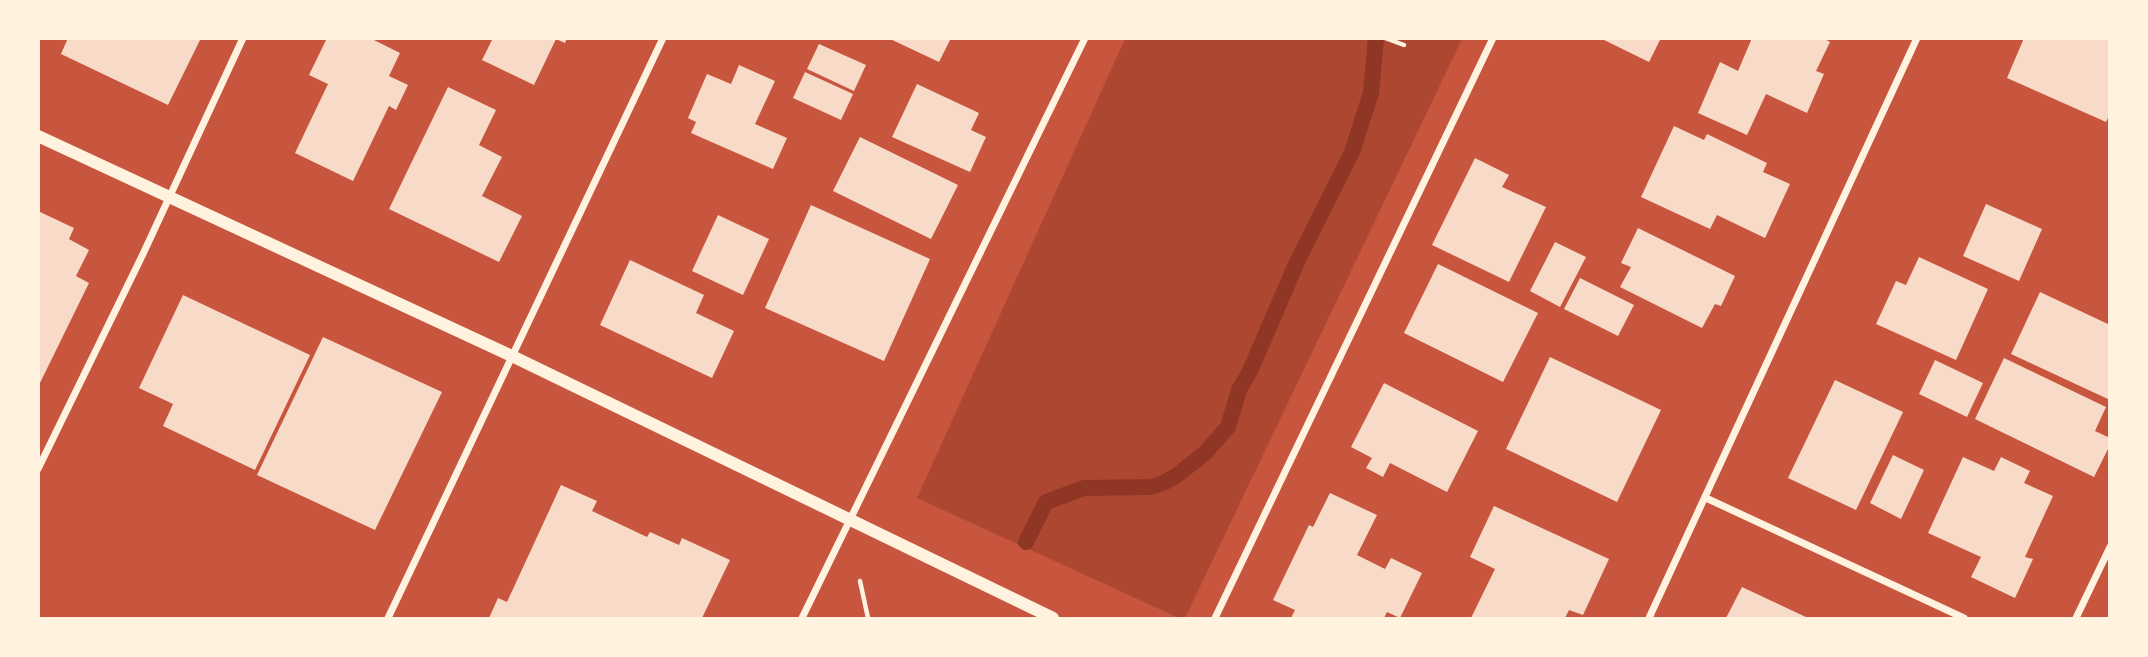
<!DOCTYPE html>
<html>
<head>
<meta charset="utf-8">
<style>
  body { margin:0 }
  #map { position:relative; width:2148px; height:657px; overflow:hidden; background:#c8553d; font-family:Overpass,sans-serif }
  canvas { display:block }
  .frame { position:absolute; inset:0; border:40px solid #fff3e0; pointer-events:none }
</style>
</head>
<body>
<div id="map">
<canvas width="2148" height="657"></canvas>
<div class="frame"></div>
</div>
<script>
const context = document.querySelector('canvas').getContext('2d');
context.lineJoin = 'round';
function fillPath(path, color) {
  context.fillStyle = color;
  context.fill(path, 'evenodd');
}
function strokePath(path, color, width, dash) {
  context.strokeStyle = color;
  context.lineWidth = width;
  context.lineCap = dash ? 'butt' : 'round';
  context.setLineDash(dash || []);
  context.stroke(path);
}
fillPath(new Path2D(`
  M 1125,39 L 1462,39 L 1185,618 L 1179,618 L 917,498 Z`), '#ae4732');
strokePath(new Path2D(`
  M 1026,542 L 1046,502 L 1084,488 L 1151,487 L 1163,483 L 1176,476 L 1205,453 L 1228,427 L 1239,390 L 1250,371 L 1297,262 L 1352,152 L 1371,93 L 1376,38`), '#8f3625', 16);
fillPath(new Path2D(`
  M 68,38 L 201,38 L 168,105 L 61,54 Z
  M 327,38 L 370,38 L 400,53 L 389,76 L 408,85 L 396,110 L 389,106 L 353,181 L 295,153 L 328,84 L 309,75 Z
  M 493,38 L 567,38 L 565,43 L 556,39 L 534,85 L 482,60 Z
  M 888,38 L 951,38 L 939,62 Z
  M 1600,38 L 1661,38 L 1649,62 Z
  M 1752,38 L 1823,38 L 1830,42 L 1816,71 L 1824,74 L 1807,113 L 1766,94 L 1747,135 L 1698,113 L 1720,62 L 1738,71 Z
  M 2024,38 L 2110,38 L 2110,114 L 2106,122 L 2007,78 Z
  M 819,44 L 866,65 L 854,91 L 807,69 Z
  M 739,65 L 775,81 L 755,124 L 787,138 L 773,169 L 691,133 L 696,122 L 688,118 L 707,74 L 731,84 Z
  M 805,72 L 853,94 L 841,120 L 793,98 Z
  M 917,84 L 979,113 L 971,130 L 986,137 L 970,172 L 892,137 Z
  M 448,87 L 496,110 L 479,145 L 502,157 L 482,196 L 522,216 L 499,262 L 389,209 Z
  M 1674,126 L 1704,140 L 1707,134 L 1767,163 L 1763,172 L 1790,184 L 1765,238 L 1717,215 L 1710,229 L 1641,197 Z
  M 860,137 L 958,185 L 931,239 L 833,191 Z
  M 1475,158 L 1509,175 L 1502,187 L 1546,207 L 1509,282 L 1432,245 Z
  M 1986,204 L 2042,229 L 2019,281 L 1963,256 Z
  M 811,205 L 930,259 L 884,361 L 765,308 Z
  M 38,211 L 74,228 L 69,239 L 89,250 L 76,276 L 89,283 L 38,387 Z
  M 718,215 L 769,239 L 743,295 L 692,271 Z
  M 1638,228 L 1735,276 L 1721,306 L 1715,304 L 1702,328 L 1620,287 L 1631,267 L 1621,263 Z
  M 1555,242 L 1586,257 L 1560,307 L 1530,291 Z
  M 1919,257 L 1988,289 L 1956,360 L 1876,324 L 1896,281 L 1906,285 Z
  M 630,260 L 704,295 L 696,313 L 734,331 L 712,378 L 600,325 Z
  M 1438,264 L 1538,313 L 1503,382 L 1404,333 Z
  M 1580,278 L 1634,305 L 1618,336 L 1564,309 Z
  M 2040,292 L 2110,325 L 2110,400 L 2011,354 Z
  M 183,295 L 310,355 L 255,470 L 163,426 L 173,404 L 139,388 Z
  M 323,337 L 442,392 L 375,530 L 257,475 Z
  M 1550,357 L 1661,410 L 1617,502 L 1506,449 Z
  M 2004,358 L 2106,407 L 2095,431 L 2110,438 L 2110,445 L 2094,477 L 1975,419 Z
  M 1935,360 L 1983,383 L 1967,417 L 1919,394 Z
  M 1835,380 L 1903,412 L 1856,510 L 1788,478 Z
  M 1384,383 L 1478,431 L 1447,492 L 1390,463 L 1383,477 L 1366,468 L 1372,458 L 1351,447 Z
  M 1893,455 L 1924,470 L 1901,519 L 1870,503 Z
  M 1963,457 L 1994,471 L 2001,457 L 2030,471 L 2024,483 L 2053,496 L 2025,557 L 2033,559 L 2015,598 L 1971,577 L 1981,557 L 1928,533 Z
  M 561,485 L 597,501 L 592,511 L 647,537 L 650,532 L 679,545 L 682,538 L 730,560 L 702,618 L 489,618 L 498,598 L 507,602 Z
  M 1330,493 L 1377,515 L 1357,555 L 1385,569 L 1391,558 L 1422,573 L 1400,618 L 1387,612 L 1384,618 L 1291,618 L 1295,610 L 1273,600 L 1309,525 L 1313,527 Z
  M 1494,506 L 1609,559 L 1583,615 L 1569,610 L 1565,618 L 1471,618 L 1495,569 L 1470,557 Z
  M 1742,587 L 1808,618 L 1726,618 Z`), '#f7dbc8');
strokePath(new Path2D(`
  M 1385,38 L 1404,45
  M 860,581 L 868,618`), '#fff3e0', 4.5);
strokePath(new Path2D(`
  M 38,469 L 143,254 L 243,38
  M 1706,498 L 1964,618
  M 388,618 L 663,38
  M 802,618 L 1085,38
  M 1215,618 L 1493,38
  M 1649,618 L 1917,38
  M 2076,618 L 2110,547`), '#fff3e0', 7);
strokePath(new Path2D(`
  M 38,136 L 514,357 L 1053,618`), '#fff3e0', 12);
</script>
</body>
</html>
